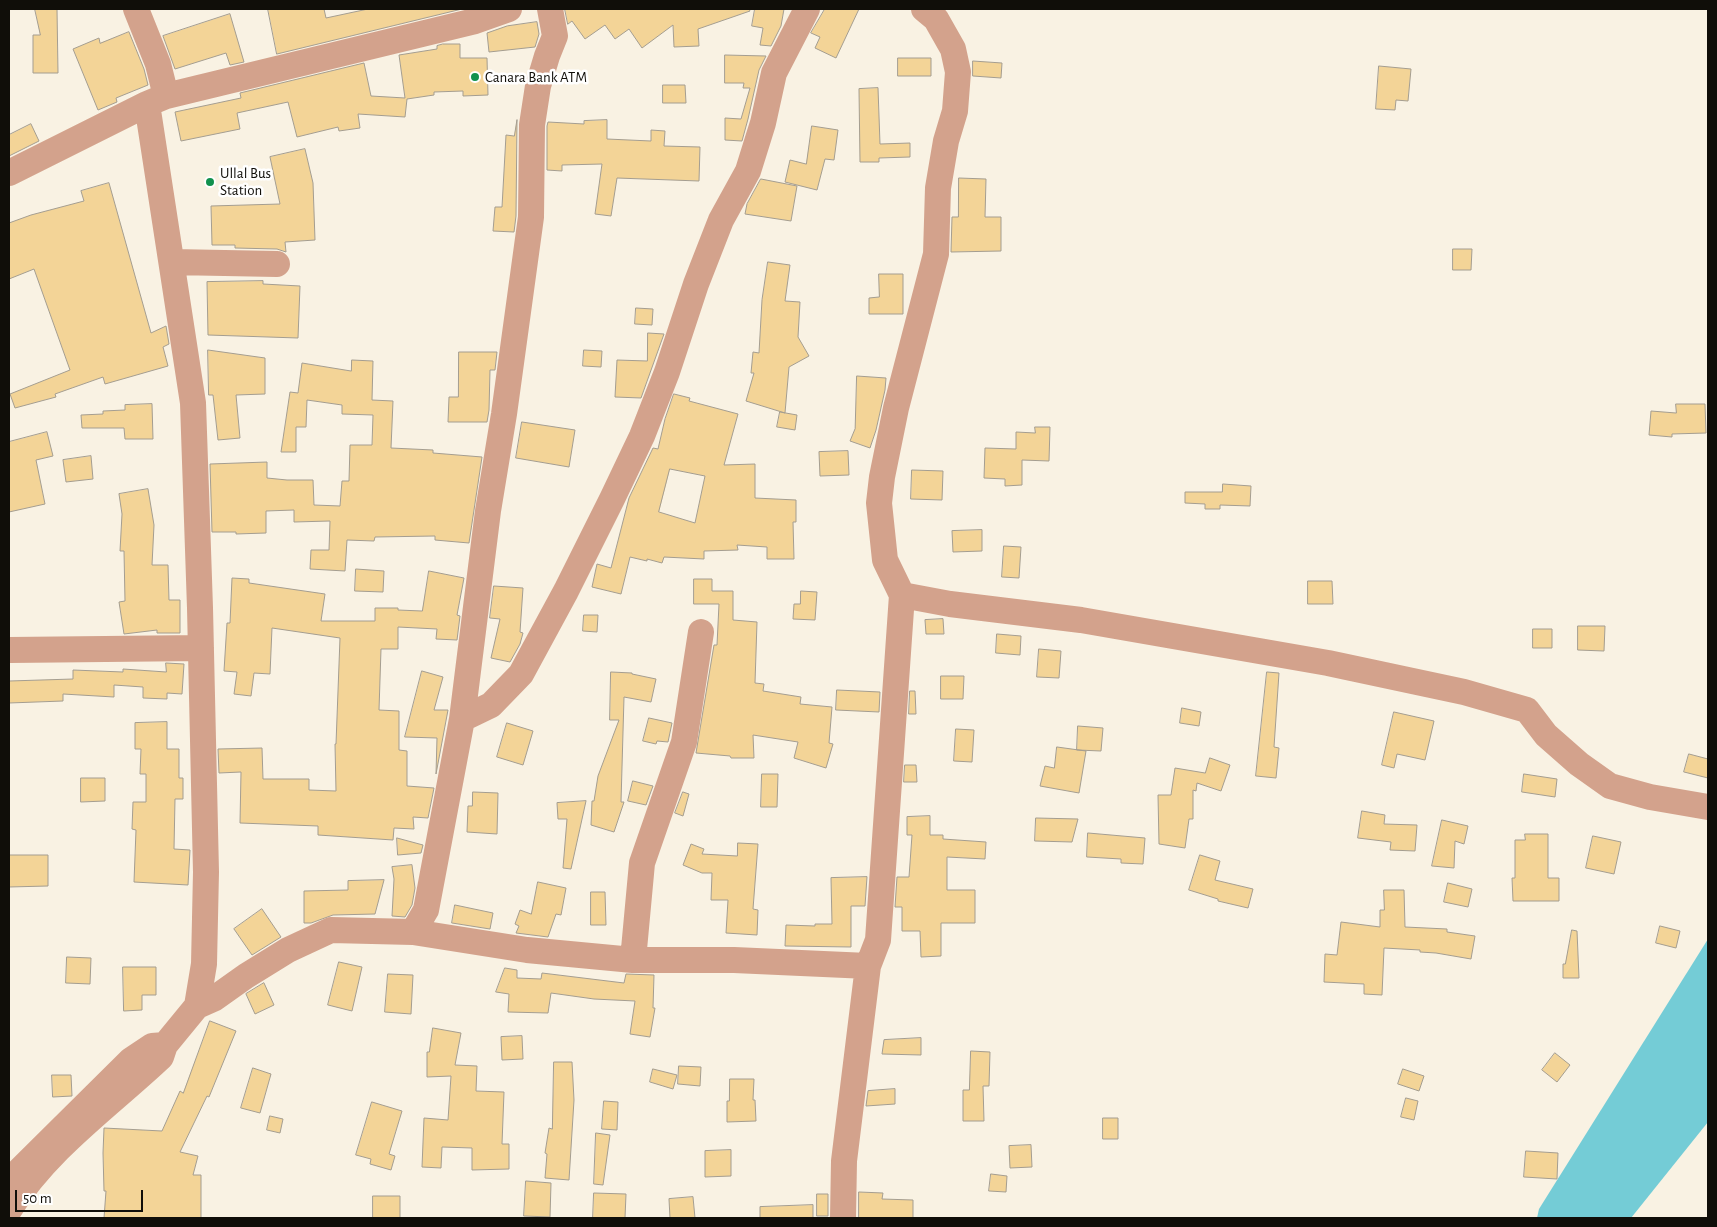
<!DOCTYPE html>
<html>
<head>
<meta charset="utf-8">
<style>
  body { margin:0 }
  #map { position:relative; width:1717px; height:1227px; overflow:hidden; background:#f9f2e3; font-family:"Alegreya Sans",sans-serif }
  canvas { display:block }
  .frame { position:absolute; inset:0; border:10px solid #100e09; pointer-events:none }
  .scale { position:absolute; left:15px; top:1190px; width:128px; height:22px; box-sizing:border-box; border:2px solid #100e09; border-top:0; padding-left:6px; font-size:15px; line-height:18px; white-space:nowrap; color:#100e09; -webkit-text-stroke:4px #fff; paint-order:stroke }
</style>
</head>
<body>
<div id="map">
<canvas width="1717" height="1227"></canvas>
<div class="frame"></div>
<div class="scale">50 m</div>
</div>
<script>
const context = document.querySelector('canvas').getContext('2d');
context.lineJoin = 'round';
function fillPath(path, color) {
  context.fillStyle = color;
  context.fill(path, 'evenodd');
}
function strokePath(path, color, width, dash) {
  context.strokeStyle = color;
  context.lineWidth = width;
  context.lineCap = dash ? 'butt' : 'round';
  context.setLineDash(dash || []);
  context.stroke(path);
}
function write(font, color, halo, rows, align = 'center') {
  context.font = font + ' "Alegreya Sans",sans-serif';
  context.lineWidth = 5;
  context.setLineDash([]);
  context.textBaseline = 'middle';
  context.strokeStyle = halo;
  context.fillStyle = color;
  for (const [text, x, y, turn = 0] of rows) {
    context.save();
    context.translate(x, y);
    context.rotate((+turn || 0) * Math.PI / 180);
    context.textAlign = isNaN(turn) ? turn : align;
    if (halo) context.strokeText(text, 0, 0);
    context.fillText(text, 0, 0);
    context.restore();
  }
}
fillPath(new Path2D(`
  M 1708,939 L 1708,1122 L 1631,1218 L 1537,1218 L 1539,1209 Z`), '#74ccd6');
const building = new Path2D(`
  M 35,9 L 57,9 L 58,73 L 33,73 L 33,35 L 40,35 Z
  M 268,9 L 324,9 L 326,18 L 368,9 L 462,9 L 277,54 Z
  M 565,9 L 749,9 L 750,11 L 698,29 L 699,46 L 674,47 L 673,25 L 642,48 L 629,29 L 615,39 L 605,25 L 585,39 L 572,21 L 568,24 Z
  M 755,9 L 784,9 L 781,26 L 771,46 L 760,45 L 763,28 L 752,26 Z
  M 825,9 L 859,9 L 836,58 L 815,48 L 820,37 L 811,33 Z
  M 230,14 L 244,62 L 230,65 L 226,53 L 175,69 L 163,36 Z
  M 537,22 L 539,34 L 535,47 L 489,52 L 487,33 L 507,26 Z
  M 129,32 L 144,69 L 148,85 L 116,98 L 117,102 L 98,110 L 73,49 L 99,38 L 100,43 Z
  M 443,44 L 460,44 L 460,58 L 487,58 L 488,95 L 463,96 L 463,91 L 434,92 L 434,95 L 407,99 L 405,117 L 358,114 L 360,128 L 339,131 L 338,127 L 297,137 L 288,102 L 237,113 L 240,129 L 181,141 L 175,112 L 241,98 L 240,93 L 364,63 L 371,96 L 405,98 L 399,55 L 437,49 L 437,46 Z
  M 725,55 L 766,56 L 759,70 L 748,119 L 742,141 L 725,140 L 725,118 L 741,119 L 750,88 L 743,88 L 744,83 L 725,83 Z
  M 898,58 L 931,58 L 931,76 L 898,76 Z
  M 973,61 L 1002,63 L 1001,78 L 973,76 Z
  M 1379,66 L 1411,69 L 1408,101 L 1396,100 L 1395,110 L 1376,109 Z
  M 663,85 L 685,85 L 686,103 L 663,103 Z
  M 878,88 L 880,144 L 910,143 L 910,157 L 879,158 L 879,162 L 860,162 L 859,89 Z
  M 517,120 L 516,216 L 514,232 L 493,231 L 495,207 L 502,207 L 506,135 L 514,136 Z
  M 607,120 L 607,139 L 651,141 L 651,130 L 665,131 L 664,146 L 700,147 L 699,181 L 617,178 L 611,216 L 595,214 L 602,164 L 562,165 L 562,171 L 547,170 L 547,126 L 548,122 L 584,124 L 584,121 Z
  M 31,124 L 39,141 L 9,156 L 9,135 Z
  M 812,126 L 838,130 L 834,160 L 825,159 L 817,190 L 785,182 L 790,160 L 806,164 Z
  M 305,149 L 313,183 L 315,240 L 285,242 L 286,252 L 277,249 L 235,248 L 235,245 L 212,245 L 211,206 L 280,204 L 270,157 Z
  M 959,178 L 986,179 L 985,217 L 1001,217 L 1001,251 L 951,252 L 952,217 L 958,217 Z
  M 761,179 L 797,186 L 791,221 L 745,214 L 747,204 Z
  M 109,183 L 151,333 L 166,326 L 169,344 L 163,347 L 168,366 L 105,384 L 103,377 L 55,394 L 56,397 L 15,408 L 10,394 L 70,370 L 34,269 L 9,279 L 9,223 L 31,215 L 84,201 L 81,191 Z
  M 1453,249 L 1472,249 L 1471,270 L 1453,270 Z
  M 768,262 L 790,265 L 785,301 L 800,302 L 798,337 L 809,356 L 789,367 L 785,413 L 746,401 L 754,373 L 751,373 L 753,352 L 759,353 L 762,300 Z
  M 879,274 L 903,274 L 903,314 L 869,314 L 869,298 L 879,297 Z
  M 263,281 L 263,284 L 300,286 L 298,338 L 208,335 L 207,282 Z
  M 636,308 L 653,309 L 652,325 L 635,324 Z
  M 648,333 L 664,334 L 641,398 L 615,397 L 617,360 L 647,361 Z
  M 208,350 L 265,358 L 265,394 L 236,395 L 240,438 L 218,440 L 213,395 L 209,395 Z
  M 584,350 L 602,351 L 601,367 L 583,366 Z
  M 459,352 L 497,352 L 495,370 L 490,370 L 489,410 L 487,422 L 448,422 L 449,397 L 458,397 Z
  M 352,360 L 373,361 L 372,400 L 393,401 L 391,448 L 433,450 L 433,453 L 482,457 L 469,543 L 435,540 L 435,536 L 375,537 L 374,541 L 347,540 L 345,571 L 310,569 L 311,550 L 329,550 L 330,521 L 294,522 L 294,510 L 266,511 L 266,533 L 236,534 L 236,532 L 212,532 L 210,464 L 267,462 L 267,478 L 287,480 L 313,480 L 314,505 L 340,506 L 342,481 L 349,481 L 350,445 L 372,445 L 373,415 L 342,414 L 342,405 L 307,400 L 306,427 L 296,427 L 296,452 L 281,452 L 290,392 L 298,393 L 302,363 L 351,371 Z
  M 857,376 L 886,378 L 885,390 L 876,430 L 870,448 L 850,441 L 855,429 Z
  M 674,394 L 690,398 L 689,401 L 738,414 L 724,465 L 755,464 L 755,498 L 796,500 L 796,522 L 793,522 L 794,559 L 767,559 L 767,547 L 737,545 L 738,550 L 704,551 L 704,559 L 664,557 L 662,563 L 647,559 L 647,561 L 630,557 L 621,594 L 592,587 L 597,564 L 611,568 L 629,498 L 653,448 L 658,449 L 665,419 ZM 670,469 L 705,476 L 695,523 L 659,512 Z
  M 152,404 L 153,439 L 125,439 L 124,428 L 82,428 L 81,415 L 103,414 L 103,411 L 125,410 L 125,405 Z
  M 1676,404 L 1705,404 L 1706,433 L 1672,434 L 1672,437 L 1649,435 L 1651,411 L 1676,413 Z
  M 780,412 L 797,415 L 795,430 L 777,427 Z
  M 522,422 L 575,430 L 569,467 L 516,458 Z
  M 1035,427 L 1050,427 L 1049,461 L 1022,460 L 1022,485 L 1005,486 L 1005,479 L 984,478 L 985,448 L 1016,449 L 1016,432 L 1035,433 Z
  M 47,432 L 53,456 L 36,460 L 45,504 L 9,512 L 9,442 Z
  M 848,451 L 849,475 L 820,476 L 819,452 Z
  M 91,456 L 93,479 L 66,482 L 63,460 Z
  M 912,470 L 943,471 L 942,500 L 911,499 Z
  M 1223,484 L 1251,486 L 1250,506 L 1220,505 L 1220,509 L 1205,509 L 1205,504 L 1185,503 L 1185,492 L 1222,492 Z
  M 148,489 L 154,525 L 152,565 L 168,565 L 169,600 L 180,600 L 180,633 L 157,633 L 157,630 L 124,634 L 119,602 L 125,601 L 124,551 L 120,551 L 122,514 L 119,494 Z
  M 982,530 L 982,551 L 953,552 L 952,531 Z
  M 1004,546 L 1021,547 L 1019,578 L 1002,577 Z
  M 356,569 L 384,571 L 383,592 L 355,591 Z
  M 429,571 L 464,578 L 457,615 L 460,616 L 457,640 L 436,639 L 437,629 L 398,627 L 398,649 L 381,649 L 379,710 L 399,711 L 399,750 L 407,751 L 407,786 L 434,788 L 428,818 L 413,817 L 414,829 L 394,828 L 393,840 L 318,835 L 318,826 L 240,823 L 241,772 L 219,773 L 218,749 L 262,748 L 263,779 L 309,779 L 309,790 L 336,791 L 335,744 L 336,744 L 340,638 L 272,628 L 270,674 L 254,673 L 251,696 L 234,694 L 237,672 L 224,671 L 227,623 L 230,623 L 232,578 L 249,579 L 249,583 L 325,594 L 321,621 L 375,621 L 375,608 L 398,608 L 398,610 L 422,611 Z
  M 694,579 L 712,579 L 712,591 L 733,591 L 733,620 L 757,622 L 755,683 L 764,684 L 763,691 L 801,697 L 800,704 L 832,707 L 829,743 L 833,744 L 826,768 L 794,758 L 798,742 L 753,735 L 754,758 L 731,758 L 730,756 L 696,753 L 714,645 L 717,645 L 719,604 L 694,604 Z
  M 1308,581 L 1332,581 L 1333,604 L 1308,604 Z
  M 494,586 L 523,588 L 520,632 L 523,633 L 520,644 L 510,662 L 491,658 L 500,619 L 490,618 Z
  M 801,591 L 817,592 L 815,620 L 793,619 L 794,604 L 800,604 Z
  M 584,615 L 598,615 L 597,632 L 583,631 Z
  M 943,619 L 944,634 L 926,634 L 925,620 Z
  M 1578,626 L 1605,626 L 1604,651 L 1578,650 Z
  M 1533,629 L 1552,629 L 1552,648 L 1533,648 Z
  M 997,634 L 1021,636 L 1020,655 L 996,653 Z
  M 1039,649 L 1061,651 L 1059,678 L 1037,677 Z
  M 166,663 L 184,664 L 182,694 L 167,693 L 167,699 L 143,698 L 143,687 L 114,685 L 114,697 L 63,694 L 63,701 L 9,703 L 9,681 L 73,679 L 73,670 L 123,672 L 123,669 L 166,672 Z
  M 422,671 L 443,677 L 434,710 L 448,710 L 436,774 L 437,738 L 405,737 Z
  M 611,672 L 632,673 L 632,674 L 656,679 L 651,702 L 624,697 L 621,802 L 624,802 L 614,832 L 591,825 L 592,801 L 594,801 L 598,776 L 619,720 L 610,720 Z
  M 1267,672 L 1279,673 L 1274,747 L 1279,748 L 1276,778 L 1256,776 Z
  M 941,676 L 964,676 L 963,699 L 941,699 Z
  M 837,690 L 880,692 L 879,712 L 836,710 Z
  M 910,691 L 915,691 L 916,714 L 909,714 Z
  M 1182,708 L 1201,712 L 1199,726 L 1180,723 Z
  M 1394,712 L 1434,721 L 1425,760 L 1397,754 L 1394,768 L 1382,765 Z
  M 649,718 L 672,723 L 668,742 L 657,741 L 656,744 L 643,741 Z
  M 167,722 L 167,749 L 179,749 L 179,778 L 183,778 L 183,799 L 175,799 L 174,849 L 190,850 L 188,885 L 134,882 L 136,830 L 132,829 L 133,802 L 146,802 L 146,774 L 140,774 L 141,749 L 135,749 L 135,723 Z
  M 507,723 L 533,731 L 523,765 L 497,757 Z
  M 1078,726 L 1103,728 L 1101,751 L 1077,750 Z
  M 956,729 L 974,730 L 972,762 L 954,761 Z
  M 1057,747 L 1086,751 L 1079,793 L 1040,786 L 1045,766 L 1054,768 Z
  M 1689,754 L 1708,759 L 1708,778 L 1684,772 Z
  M 1210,758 L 1230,765 L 1221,791 L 1197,783 L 1196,791 L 1193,790 L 1193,819 L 1189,819 L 1185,848 L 1159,844 L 1158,795 L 1171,795 L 1175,768 L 1205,773 Z
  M 905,765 L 916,765 L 917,782 L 904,782 Z
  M 762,774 L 778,774 L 777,807 L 761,807 Z
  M 1524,774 L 1557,779 L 1555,797 L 1522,792 Z
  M 81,778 L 105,778 L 105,801 L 81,802 Z
  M 633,781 L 653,786 L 646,805 L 628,801 Z
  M 473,792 L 498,793 L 497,834 L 467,832 L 468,806 L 472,806 Z
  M 683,792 L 689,794 L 683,816 L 675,813 Z
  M 586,801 L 571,869 L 563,868 L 567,819 L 558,819 L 557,803 Z
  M 1362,811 L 1385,815 L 1384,824 L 1417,825 L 1415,851 L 1390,850 L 1391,842 L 1358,838 Z
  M 930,816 L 930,835 L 943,835 L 943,839 L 986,842 L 985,859 L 947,857 L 947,890 L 975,890 L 975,923 L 941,923 L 941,956 L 921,957 L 920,931 L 902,931 L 902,907 L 895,907 L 897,877 L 909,877 L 912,835 L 907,835 L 907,817 Z
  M 1036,818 L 1078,819 L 1072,842 L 1035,841 Z
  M 1442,820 L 1468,826 L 1464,844 L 1455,841 L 1454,868 L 1432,866 Z
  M 1088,833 L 1145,838 L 1143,864 L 1121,863 L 1121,859 L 1087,857 Z
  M 1525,834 L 1548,834 L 1548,878 L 1559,878 L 1559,901 L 1513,901 L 1512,878 L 1515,878 L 1515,840 L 1525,840 Z
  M 1593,836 L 1621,842 L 1614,874 L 1586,868 Z
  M 397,838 L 423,845 L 421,853 L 398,855 Z
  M 738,843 L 758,844 L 753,909 L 758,910 L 757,935 L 726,933 L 728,900 L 711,900 L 712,873 L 702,873 L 683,865 L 691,844 L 704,849 L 702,854 L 737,856 Z
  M 9,855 L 48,855 L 48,886 L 9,887 Z
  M 1200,855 L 1220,861 L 1215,880 L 1253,889 L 1248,908 L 1218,901 L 1218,899 L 1189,890 Z
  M 412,865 L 415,888 L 412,905 L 405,917 L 392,916 L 394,879 L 392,867 Z
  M 867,877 L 865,906 L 851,906 L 851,947 L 785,946 L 786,925 L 815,926 L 815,924 L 832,924 L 831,878 Z
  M 384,880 L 375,914 L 333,915 L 311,923 L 304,923 L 304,891 L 348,890 L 348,881 Z
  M 538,882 L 566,888 L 561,915 L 556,914 L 548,937 L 516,933 L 519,926 L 515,924 L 520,910 L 531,914 Z
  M 1448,883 L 1472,889 L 1468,907 L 1444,902 Z
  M 1384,890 L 1404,890 L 1405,927 L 1447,929 L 1447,932 L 1475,936 L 1471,959 L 1436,953 L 1420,952 L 1420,950 L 1384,948 L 1382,995 L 1364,994 L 1364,984 L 1324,982 L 1325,954 L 1337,955 L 1341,922 L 1380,927 L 1380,910 L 1384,910 Z
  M 591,892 L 605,892 L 606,925 L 591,925 Z
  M 455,905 L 493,913 L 490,929 L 452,923 Z
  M 262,909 L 281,937 L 252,955 L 234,929 Z
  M 1660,926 L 1680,931 L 1676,948 L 1656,943 Z
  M 1572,930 L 1577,931 L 1579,978 L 1563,978 L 1563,964 L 1565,964 Z
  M 67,957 L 91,958 L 90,984 L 66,983 Z
  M 339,962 L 362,967 L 352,1011 L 328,1005 Z
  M 123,967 L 156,967 L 156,995 L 142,995 L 142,1010 L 124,1011 Z
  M 505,968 L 517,970 L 517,978 L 541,979 L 542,973 L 624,983 L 626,974 L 654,975 L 653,1008 L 655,1008 L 650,1037 L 630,1034 L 635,1001 L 594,999 L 551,993 L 548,1013 L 508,1012 L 509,994 L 496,992 Z
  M 388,974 L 413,975 L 411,1014 L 385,1012 Z
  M 264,983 L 274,1005 L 255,1014 L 246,994 Z
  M 210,1021 L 236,1031 L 209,1097 L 207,1096 L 180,1152 L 198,1156 L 193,1175 L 201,1175 L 201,1218 L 104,1218 L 106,1191 L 104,1191 L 103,1153 L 104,1128 L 162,1131 L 180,1091 L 183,1093 Z
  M 433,1028 L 461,1033 L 455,1065 L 477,1066 L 476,1091 L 504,1092 L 502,1144 L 509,1144 L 509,1169 L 472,1170 L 472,1148 L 442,1147 L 441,1168 L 422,1167 L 424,1118 L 448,1120 L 451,1076 L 427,1077 L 427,1052 L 429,1052 Z
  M 522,1036 L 523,1059 L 502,1060 L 501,1037 Z
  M 921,1038 L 921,1055 L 882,1054 L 884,1040 Z
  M 971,1051 L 990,1052 L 989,1086 L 983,1086 L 984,1121 L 963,1121 L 963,1090 L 969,1090 Z
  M 1555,1053 L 1570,1065 L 1557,1082 L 1542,1070 Z
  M 554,1062 L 572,1062 L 574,1100 L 569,1180 L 545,1178 L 547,1154 L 545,1153 L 549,1128 L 552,1129 Z
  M 679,1066 L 701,1067 L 700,1086 L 678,1084 Z
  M 253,1068 L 271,1074 L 260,1113 L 241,1108 Z
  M 653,1069 L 677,1075 L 673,1089 L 650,1082 Z
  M 1403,1069 L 1424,1076 L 1419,1091 L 1398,1084 Z
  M 52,1075 L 71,1075 L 72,1096 L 53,1097 Z
  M 730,1079 L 754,1079 L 753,1100 L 755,1100 L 756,1121 L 727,1122 L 727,1101 L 729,1101 Z
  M 895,1089 L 895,1104 L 866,1106 L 868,1091 Z
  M 1406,1098 L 1418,1101 L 1414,1120 L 1401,1117 Z
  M 604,1101 L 618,1102 L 617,1130 L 602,1129 Z
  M 372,1102 L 402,1111 L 389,1154 L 395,1156 L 391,1170 L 370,1164 L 371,1159 L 356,1155 Z
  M 270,1116 L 283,1119 L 280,1133 L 267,1130 Z
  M 1103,1118 L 1118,1118 L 1118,1139 L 1103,1139 Z
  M 596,1133 L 610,1135 L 603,1185 L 594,1184 Z
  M 1031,1145 L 1032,1167 L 1010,1168 L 1009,1146 Z
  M 731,1150 L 731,1176 L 705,1177 L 705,1151 Z
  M 1526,1151 L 1558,1153 L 1557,1179 L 1524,1177 Z
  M 991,1174 L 1007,1176 L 1006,1192 L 989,1191 Z
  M 526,1181 L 551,1183 L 550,1217 L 524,1216 Z
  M 859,1192 L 883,1193 L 882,1199 L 913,1200 L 913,1218 L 859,1218 Z
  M 594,1193 L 626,1194 L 625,1218 L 593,1218 Z
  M 817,1194 L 828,1194 L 828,1216 L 817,1216 Z
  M 373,1196 L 400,1196 L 400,1218 L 373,1218 Z
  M 693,1197 L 695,1218 L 670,1218 L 669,1199 Z
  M 813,1205 L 813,1218 L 760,1218 L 760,1207 Z`);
fillPath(building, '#f3d497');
strokePath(building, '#a49d90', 1);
strokePath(new Path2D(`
  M 136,9 L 158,64 L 166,96
  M 924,9 L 936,19 L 953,49 L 958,72 L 955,111 L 946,141 L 938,188 L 936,254 L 896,408 L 882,477 L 879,503 L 885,560 L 902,595 L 950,604 L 1081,620 L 1328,663 L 1464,692 L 1527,710 L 1546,735 L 1579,764 L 1610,786 L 1650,797 L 1708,807
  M 147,104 L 193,403 L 200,608 L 206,872 L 204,964 L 197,1006 L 165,1045
  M 9,173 L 147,104 L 166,96 L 475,21 L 509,9
  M 172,262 L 277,264
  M 9,650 L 201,648
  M 462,719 L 491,705 L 521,674 L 566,591 L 612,499 L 642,436 L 667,372 L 696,284 L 721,220 L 748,171 L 763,123 L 774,73 L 807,9
  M 413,932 L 527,950 L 633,960 L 734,960 L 868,966
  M 633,960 L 642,863 L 684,742 L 701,632
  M 197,1006 L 215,998 L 246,976 L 288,950 L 331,930 L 413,932 L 426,910 L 462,719 L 488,511 L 504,414 L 531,217 L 532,125 L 538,86 L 547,56 L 555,36 L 550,9
  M 9,1181 L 131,1060 L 152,1046 L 165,1045 L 161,1057 C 109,1106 48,1148 9,1210
  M 843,1218 L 844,1161 L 868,966 L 878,940 L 902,595`), '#d3a28c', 26);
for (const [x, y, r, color] of [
  [475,77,5,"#11914e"],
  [210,182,5,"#11914e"]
]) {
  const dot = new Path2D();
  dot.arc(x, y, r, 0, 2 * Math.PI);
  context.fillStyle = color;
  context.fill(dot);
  strokePath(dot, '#fff', 2);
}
write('15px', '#100e09', '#fff', [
  ["Canara Bank ATM",485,77],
  ["Ullal Bus",220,173],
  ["Station",220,190]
], 'left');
</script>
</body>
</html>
